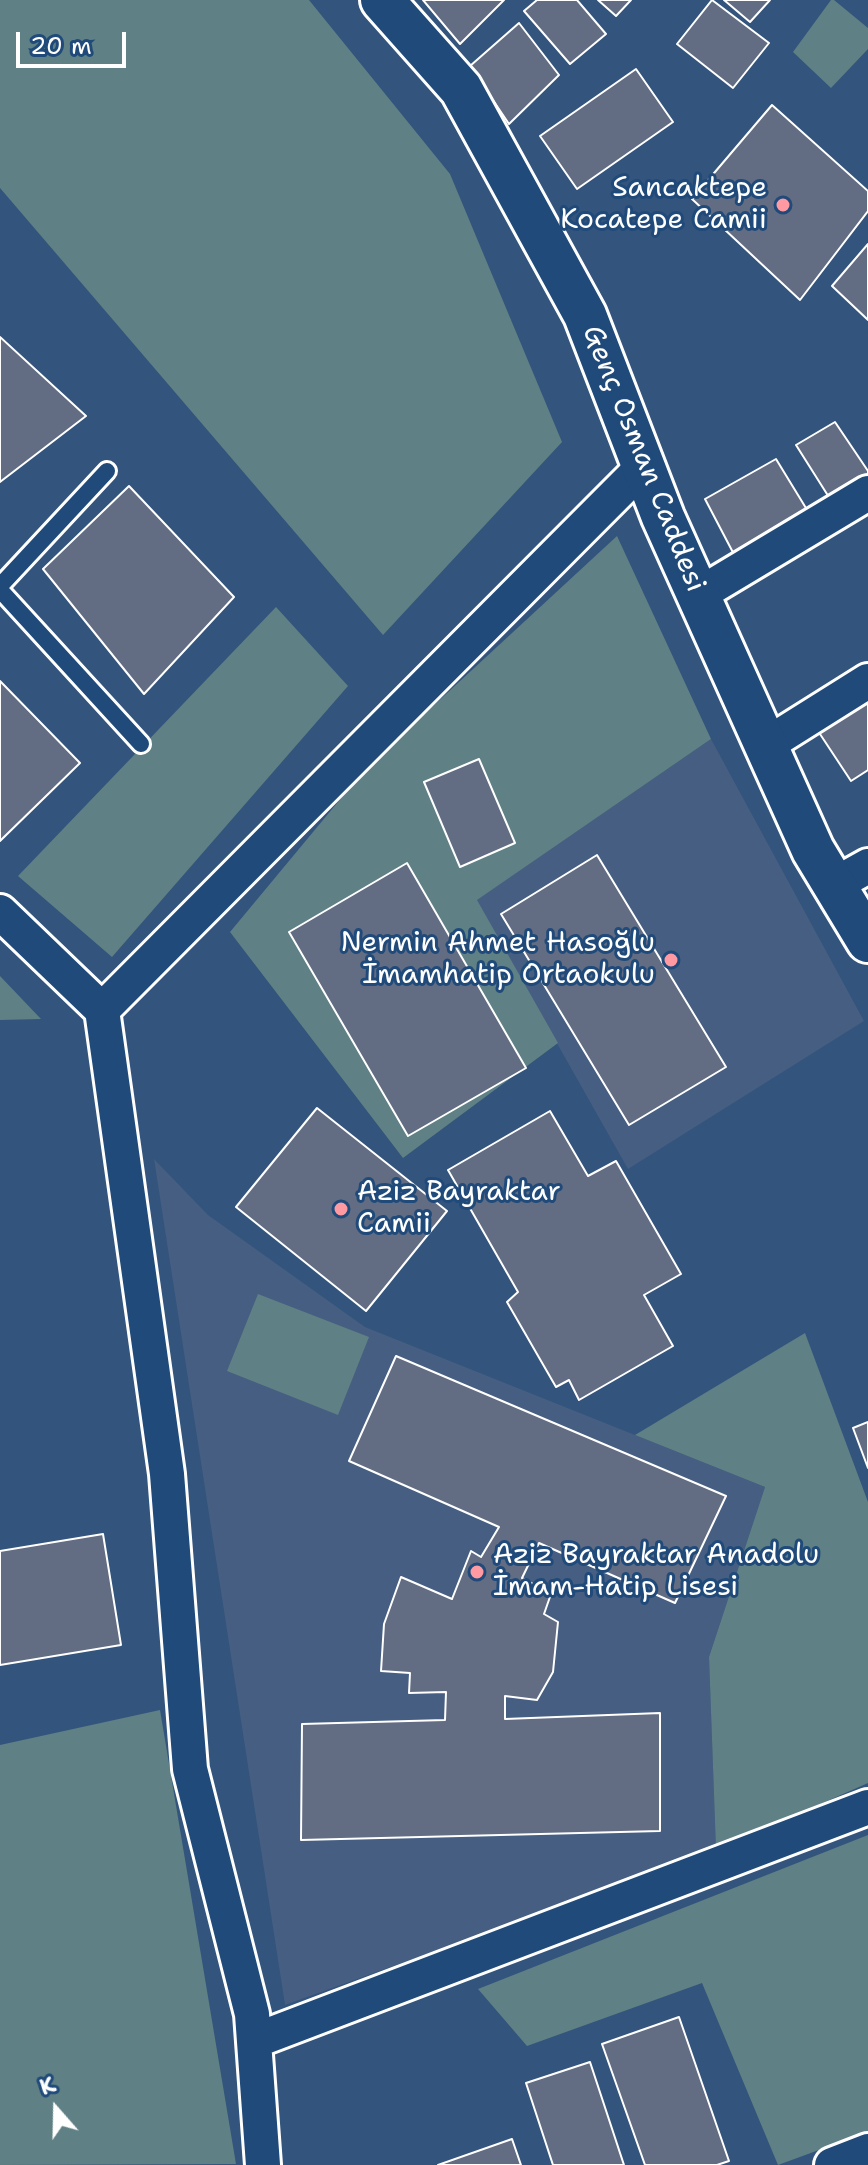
<!DOCTYPE html>
<html>
<head>
<meta charset="utf-8">
<style>
  body { margin:0 }
  #map { position:relative; width:868px; height:2165px; overflow:hidden; background:#33547c; font-family:"Shantell Sans",sans-serif }
  canvas { display:block }
  .north { position:absolute; left:16px; top:2069px; width:80px; height:80px; -webkit-text-stroke:6px #1f4a7a; paint-order:stroke; rotate:340deg; font-size:22px; font-weight:700; line-height:32px; text-align:center; color:#fff }
  .north::after { content:''; display:block; margin:auto; width:28px; height:36px; background:#fff; clip-path:polygon(50% 0,100% 100%,50% 72%,0 100%) }
  .scale { position:absolute; left:16px; top:32px; width:110px; height:36px; box-sizing:border-box; border:4px solid #fff; border-top:0; padding-left:10px; font-size:24px; line-height:28px; white-space:nowrap; color:#fff; -webkit-text-stroke:6px #1f4a7a; paint-order:stroke }
</style>
</head>
<body>
<div id="map">
<canvas width="868" height="2165"></canvas>
<div class="north">K</div>
<div class="scale">20 m</div>
</div>
<script>
const context = document.querySelector('canvas').getContext('2d');
context.lineJoin = 'round';
function fillPath(path, color) {
  context.fillStyle = color;
  context.fill(path, 'evenodd');
}
function strokePath(path, color, width, dash) {
  context.strokeStyle = color;
  context.lineWidth = width;
  context.lineCap = dash ? 'butt' : 'round';
  context.setLineDash(dash || []);
  context.stroke(path);
}
function write(font, color, halo, rows, align = 'center') {
  context.font = font + ' "Shantell Sans",sans-serif';
  context.lineWidth = 6;
  context.setLineDash([]);
  context.textBaseline = 'middle';
  context.strokeStyle = halo;
  context.fillStyle = color;
  for (const [text, x, y, turn = 0] of rows) {
    context.save();
    context.translate(x, y);
    context.rotate((+turn || 0) * Math.PI / 180);
    context.textAlign = isNaN(turn) ? turn : align;
    if (halo) context.strokeText(text, 0, 0);
    context.fillText(text, 0, 0);
    context.restore();
  }
}
fillPath(new Path2D(`
  M 711,739 L 864,1021 L 628,1169 L 476,900 Z
  M 154,1159 L 208,1215 L 365,1327 L 765,1487 L 709,1657 L 716,1850 L 285,2005 Z`), '#455e81');
fillPath(new Path2D(`
  M 0,0 L 309,0 L 450,174 L 562,442 L 383,635 L 0,188 Z
  M 831,0 L 834,0 L 868,28 L 868,49 L 831,88 L 793,52 Z
  M 617,536 L 711,739 L 477,900 L 558,1043 L 403,1158 L 230,932 L 367,767 Z
  M 276,607 L 348,686 L 112,957 L 18,876 Z
  M 0,976 L 41,1019 L 0,1020 Z
  M 258,1294 L 369,1337 L 338,1415 L 227,1371 Z
  M 805,1333 L 868,1502 L 868,1783 L 716,1850 L 709,1657 L 765,1487 L 635,1435 Z
  M 160,1710 L 236,2164 L 0,2165 L 0,1745 Z
  M 868,1835 L 868,2132 L 778,2165 L 702,1983 L 527,2046 L 478,1989 Z`), '#5f8084');
const building = new Path2D(`
  M 423,0 L 504,0 L 460,44 Z
  M 537,0 L 577,0 L 606,34 L 570,64 L 524,11 Z
  M 598,0 L 631,0 L 616,16 Z
  M 712,0 L 769,43 L 733,88 L 677,44 Z
  M 724,0 L 770,0 L 750,22 Z
  M 519,23 L 559,75 L 509,124 L 470,66 Z
  M 636,69 L 673,122 L 577,189 L 540,136 Z
  M 772,105 L 868,191 L 868,211 L 800,300 L 692,199 Z
  M 868,244 L 868,320 L 832,286 Z
  M 0,337 L 86,416 L 0,482 Z
  M 835,422 L 868,471 L 868,478 L 832,502 L 796,445 Z
  M 776,459 L 809,513 L 738,562 L 705,499 Z
  M 129,486 L 234,597 L 144,694 L 43,569 Z
  M 0,681 L 80,763 L 0,841 Z
  M 868,694 L 868,770 L 851,781 L 816,728 Z
  M 479,759 L 515,843 L 460,867 L 424,782 Z
  M 597,855 L 726,1067 L 629,1125 L 501,914 Z
  M 407,863 L 526,1068 L 408,1136 L 289,932 Z
  M 317,1108 L 447,1211 L 366,1311 L 236,1207 Z
  M 550,1111 L 588,1176 L 616,1161 L 681,1274 L 644,1295 L 673,1346 L 579,1400 L 569,1380 L 556,1387 L 507,1302 L 518,1292 L 448,1170 Z
  M 396,1356 L 726,1496 L 675,1603 L 539,1543 L 522,1578 L 551,1594 L 544,1614 L 558,1622 L 553,1672 L 537,1700 L 505,1696 L 505,1719 L 660,1713 L 660,1831 L 301,1840 L 302,1724 L 445,1720 L 446,1692 L 409,1693 L 410,1673 L 381,1671 L 384,1624 L 401,1577 L 452,1599 L 471,1551 L 481,1557 L 499,1527 L 349,1461 Z
  M 868,1422 L 868,1468 L 853,1428 Z
  M 103,1534 L 121,1645 L 0,1665 L 0,1551 Z
  M 679,2017 L 729,2161 L 717,2165 L 645,2165 L 602,2044 Z
  M 590,2062 L 624,2165 L 553,2165 L 526,2083 Z
  M 512,2139 L 521,2165 L 438,2165 Z`);
fillPath(building, '#626c82');
strokePath(building, '#fff', 2);
const service = new Path2D(`
  M 0,586 L 107,471
  M 0,590 L 141,744`);
const minor = new Path2D(`
  M 698,595 L 868,493
  M 766,745 L 868,681
  M 834,885 L 868,866
  M 0,912 L 102,1010
  M 254,2041 L 868,1807
  M 263,2165 L 252,2014 L 190,1769 L 167,1474 L 102,1010 L 643,467
  M 832,2165 L 868,2151`);
const tertiary = new Path2D(`
  M 382,0 L 461,89 L 585,315 L 663,517 L 813,850 L 868,941`);
strokePath(service, '#fff', 22);
strokePath(minor, '#fff', 40);
strokePath(tertiary, '#fff', 48);
strokePath(service, '#1f4a7a', 16);
strokePath(minor, '#1f4a7a', 34);
strokePath(tertiary, '#1f4a7a', 42);
for (const [x, y, r, color] of [
  [783,205,8,"#ff9aa2"],
  [671,960,8,"#ff9aa2"],
  [341,1209,8,"#ff9aa2"],
  [477,1572,8,"#ff9aa2"]
]) {
  const dot = new Path2D();
  dot.arc(x, y, r, 0, 2 * Math.PI);
  context.fillStyle = color;
  context.fill(dot);
  strokePath(dot, '#1f4a7a', 3);
}
write('28px', '#fff', '#1f4a7a', [
  ["Sancaktepe",767,189],
  ["Kocatepe Camii",767,221],
  ["Nermin Ahmet Hasoğlu",655,944],
  ["İmamhatip Ortaokulu",655,976],
  ["Aziz Bayraktar",357,1193,"left"],
  ["Camii",357,1225,"left"],
  ["Aziz Bayraktar Anadolu",493,1556,"left"],
  ["İmam-Hatip Lisesi",493,1588,"left"]
], 'right');
write('28px', '#fff', '#1f4a7a', [
  ["Genç Osman Caddesi",643,459,68]
]);
</script>
</body>
</html>
